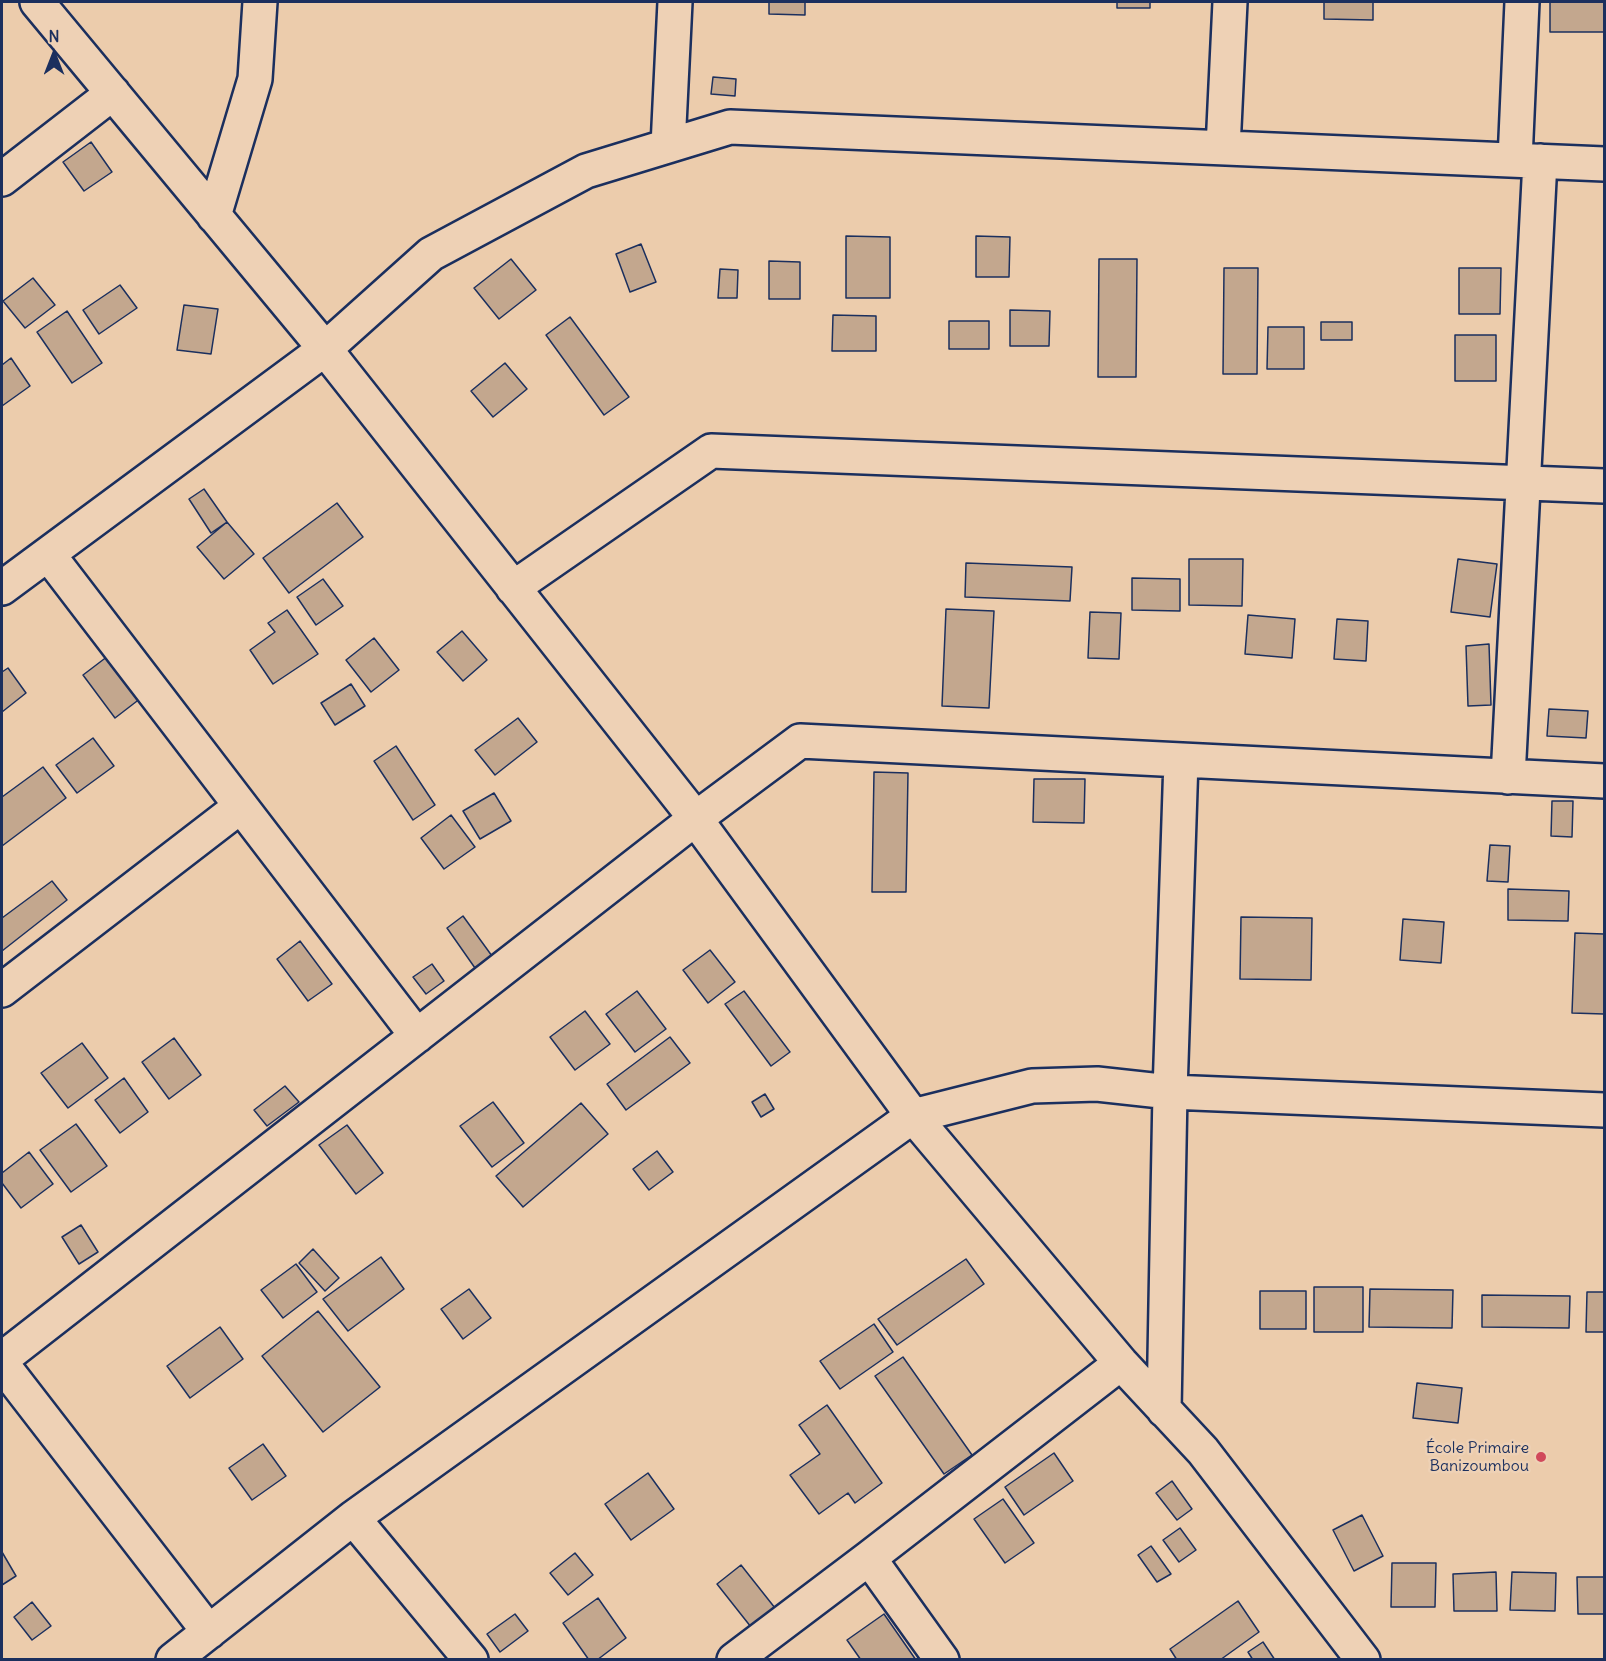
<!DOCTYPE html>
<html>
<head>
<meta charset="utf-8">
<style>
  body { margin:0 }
  #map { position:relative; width:1606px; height:1661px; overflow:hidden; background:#ecccac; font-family:Delius,sans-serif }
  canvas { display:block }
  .frame { position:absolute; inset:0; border:3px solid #1b2f5e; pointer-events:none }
  .north { position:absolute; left:24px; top:24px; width:60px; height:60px; -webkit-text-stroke:4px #eed1b5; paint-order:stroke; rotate:0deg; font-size:16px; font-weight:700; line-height:24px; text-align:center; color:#1b2f5e }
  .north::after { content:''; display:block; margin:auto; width:21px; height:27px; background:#1b2f5e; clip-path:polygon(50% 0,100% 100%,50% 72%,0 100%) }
</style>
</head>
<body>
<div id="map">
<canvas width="1606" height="1661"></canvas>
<div class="frame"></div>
<div class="north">N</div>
</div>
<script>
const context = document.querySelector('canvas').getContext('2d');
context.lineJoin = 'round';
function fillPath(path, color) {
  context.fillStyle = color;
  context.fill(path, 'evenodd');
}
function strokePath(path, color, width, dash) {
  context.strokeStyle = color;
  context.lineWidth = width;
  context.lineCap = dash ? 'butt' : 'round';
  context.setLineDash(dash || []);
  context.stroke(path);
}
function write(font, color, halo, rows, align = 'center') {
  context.font = font + ' Delius,sans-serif';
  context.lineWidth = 5;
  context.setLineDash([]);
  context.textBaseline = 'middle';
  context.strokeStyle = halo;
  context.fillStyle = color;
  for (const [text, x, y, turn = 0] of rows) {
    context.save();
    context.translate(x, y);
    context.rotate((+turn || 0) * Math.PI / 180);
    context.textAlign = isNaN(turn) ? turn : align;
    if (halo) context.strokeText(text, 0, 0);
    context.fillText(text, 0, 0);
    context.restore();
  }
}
const building = new Path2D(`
  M 769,2 L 805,2 L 805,15 L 769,14 Z
  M 1117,2 L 1150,2 L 1150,8 L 1117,8 Z
  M 1324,2 L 1373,2 L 1373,20 L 1324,19 Z
  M 1550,2 L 1604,2 L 1604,32 L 1550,32 Z
  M 713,77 L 736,79 L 735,96 L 711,94 Z
  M 91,142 L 112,172 L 84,191 L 63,162 Z
  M 846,236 L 890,237 L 890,298 L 846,298 Z
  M 976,236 L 1010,237 L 1009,277 L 976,277 Z
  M 641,244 L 656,282 L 630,292 L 616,254 Z
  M 511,259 L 536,290 L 499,319 L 474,288 Z
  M 1099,259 L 1137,259 L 1136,377 L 1098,377 Z
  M 769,261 L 800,262 L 800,299 L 769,299 Z
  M 1224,268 L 1258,268 L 1257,374 L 1223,374 Z
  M 1459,268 L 1501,268 L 1500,314 L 1459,314 Z
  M 720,269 L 738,270 L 737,298 L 718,298 Z
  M 33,278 L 55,305 L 25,328 L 3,301 Z
  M 120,285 L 137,308 L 99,334 L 83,310 Z
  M 184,305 L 218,309 L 211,354 L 177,350 Z
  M 1010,310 L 1050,311 L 1049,346 L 1010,346 Z
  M 67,311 L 102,363 L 72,383 L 37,332 Z
  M 833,315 L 876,316 L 876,351 L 832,351 Z
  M 570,317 L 629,397 L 604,415 L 546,335 Z
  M 949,321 L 989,321 L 989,349 L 949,349 Z
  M 1321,322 L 1352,322 L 1352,340 L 1321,340 Z
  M 1268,327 L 1304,327 L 1304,369 L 1267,369 Z
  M 1455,335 L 1496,335 L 1496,381 L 1455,381 Z
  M 11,358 L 30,386 L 2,406 L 2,365 Z
  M 505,363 L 527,389 L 493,417 L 471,391 Z
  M 204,489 L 227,522 L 211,533 L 189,499 Z
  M 337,503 L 363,537 L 289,593 L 263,558 Z
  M 227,522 L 254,554 L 224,579 L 197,547 Z
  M 1189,559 L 1243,559 L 1242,606 L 1189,605 Z
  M 1458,559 L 1497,564 L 1490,617 L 1451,612 Z
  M 966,563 L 1072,567 L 1070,601 L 965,597 Z
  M 1132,578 L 1180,579 L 1180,611 L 1132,610 Z
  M 323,579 L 343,606 L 316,625 L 297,597 Z
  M 946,609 L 994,611 L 989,708 L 942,706 Z
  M 287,610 L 318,654 L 273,684 L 250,650 L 275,632 L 268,623 Z
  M 1090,612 L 1121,613 L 1119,659 L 1088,658 Z
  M 1248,615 L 1295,619 L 1292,658 L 1245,654 Z
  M 1337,619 L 1368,621 L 1366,661 L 1334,659 Z
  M 462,631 L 487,660 L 463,681 L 437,652 Z
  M 374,638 L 399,670 L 371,692 L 346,660 Z
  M 1489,644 L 1491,705 L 1468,706 L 1466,646 Z
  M 108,656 L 141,698 L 115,718 L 83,675 Z
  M 8,668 L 26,693 L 2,712 L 2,672 Z
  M 351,684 L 365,706 L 335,725 L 321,703 Z
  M 1549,709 L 1588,711 L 1586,738 L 1547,736 Z
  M 518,718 L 537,742 L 495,775 L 475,750 Z
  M 93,738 L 114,766 L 77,793 L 56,765 Z
  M 396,746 L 435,805 L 413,820 L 374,761 Z
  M 43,767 L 66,798 L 2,846 L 2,797 Z
  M 874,772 L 908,773 L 906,892 L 872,892 Z
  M 1034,779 L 1085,779 L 1084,823 L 1033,822 Z
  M 494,793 L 511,821 L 480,839 L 463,811 Z
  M 1552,801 L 1573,801 L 1572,837 L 1551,836 Z
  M 451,815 L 475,847 L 444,869 L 421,838 Z
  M 1490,845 L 1510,846 L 1508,882 L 1487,881 Z
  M 52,881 L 67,900 L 2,951 L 2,918 Z
  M 1508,889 L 1569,891 L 1568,921 L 1508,920 Z
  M 463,916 L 492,956 L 475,968 L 447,928 Z
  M 1241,917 L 1312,918 L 1311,980 L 1240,979 Z
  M 1403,919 L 1444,922 L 1441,963 L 1400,960 Z
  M 1575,933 L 1604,934 L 1604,1014 L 1572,1013 Z
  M 300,941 L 332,984 L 308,1001 L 277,959 Z
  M 710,950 L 735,982 L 708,1003 L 683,970 Z
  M 432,964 L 444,981 L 426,994 L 413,977 Z
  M 637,991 L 666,1029 L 635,1052 L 606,1014 Z
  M 744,991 L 790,1052 L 771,1066 L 725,1004 Z
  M 585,1011 L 610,1044 L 575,1070 L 550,1037 Z
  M 670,1037 L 690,1063 L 626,1110 L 607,1084 Z
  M 174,1038 L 201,1075 L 169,1099 L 142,1062 Z
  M 82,1043 L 108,1078 L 68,1108 L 41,1073 Z
  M 124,1078 L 148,1112 L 120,1133 L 95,1100 Z
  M 285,1086 L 299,1102 L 267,1126 L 254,1110 Z
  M 765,1094 L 774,1109 L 761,1117 L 752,1102 Z
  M 493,1102 L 524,1143 L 492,1167 L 460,1126 Z
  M 581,1103 L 608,1134 L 523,1207 L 496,1176 Z
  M 76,1124 L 107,1166 L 71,1192 L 40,1150 Z
  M 347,1125 L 383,1173 L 356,1194 L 319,1145 Z
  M 657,1151 L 673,1172 L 649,1190 L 633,1169 Z
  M 29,1152 L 53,1184 L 21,1208 L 2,1183 L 2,1173 Z
  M 81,1225 L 98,1252 L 79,1264 L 62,1237 Z
  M 313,1249 L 339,1278 L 325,1291 L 299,1263 Z
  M 381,1257 L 404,1289 L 348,1331 L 323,1299 Z
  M 966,1259 L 984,1284 L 897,1345 L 878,1319 Z
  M 296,1264 L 317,1292 L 283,1318 L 261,1290 Z
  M 1314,1287 L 1363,1287 L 1363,1332 L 1314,1332 Z
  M 469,1289 L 491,1318 L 463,1339 L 441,1309 Z
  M 1370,1289 L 1453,1290 L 1452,1328 L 1369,1327 Z
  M 1260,1291 L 1306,1291 L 1306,1329 L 1260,1329 Z
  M 1587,1292 L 1604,1292 L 1604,1332 L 1586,1332 Z
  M 1482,1295 L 1570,1296 L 1569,1328 L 1482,1327 Z
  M 318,1311 L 380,1387 L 323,1432 L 262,1356 Z
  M 874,1324 L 893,1352 L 840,1389 L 820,1361 Z
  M 220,1327 L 243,1359 L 190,1398 L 167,1366 Z
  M 903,1357 L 972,1455 L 944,1474 L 875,1376 Z
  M 1417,1383 L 1462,1388 L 1458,1423 L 1413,1418 Z
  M 827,1405 L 882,1483 L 855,1503 L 848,1493 L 819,1514 L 790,1475 L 820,1454 L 799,1425 Z
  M 263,1444 L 286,1476 L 252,1500 L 229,1468 Z
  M 1054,1453 L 1073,1481 L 1024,1515 L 1005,1487 Z
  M 648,1473 L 674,1509 L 631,1540 L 605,1504 Z
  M 1172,1481 L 1192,1509 L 1177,1520 L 1156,1493 Z
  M 1003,1499 L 1034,1543 L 1005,1563 L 974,1519 Z
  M 1362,1515 L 1383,1556 L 1354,1571 L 1333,1530 Z
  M 1180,1528 L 1196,1550 L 1179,1562 L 1163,1540 Z
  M 1151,1546 L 1171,1574 L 1157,1582 L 1138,1555 Z
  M 2,1552 L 16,1576 L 2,1585 Z
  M 575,1553 L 593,1575 L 568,1595 L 550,1573 Z
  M 1392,1563 L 1436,1563 L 1435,1607 L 1391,1607 Z
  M 741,1565 L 775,1608 L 751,1627 L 717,1584 Z
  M 1496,1572 L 1497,1611 L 1454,1611 L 1453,1574 Z
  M 1512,1572 L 1556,1573 L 1555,1611 L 1510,1610 Z
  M 1577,1577 L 1604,1577 L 1604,1614 L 1578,1614 Z
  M 598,1598 L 626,1638 L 597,1660 L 589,1660 L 563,1623 Z
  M 1238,1601 L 1259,1632 L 1220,1660 L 1177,1660 L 1170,1649 Z
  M 32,1602 L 51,1626 L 32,1640 L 14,1617 Z
  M 515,1614 L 528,1631 L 500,1652 L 487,1634 Z
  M 884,1614 L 916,1660 L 861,1660 L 847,1640 Z
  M 1263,1642 L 1275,1660 L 1253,1660 L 1248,1652 Z`);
fillPath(building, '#c3a78e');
strokePath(building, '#1b2f5e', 1.5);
const minor = new Path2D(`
  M 37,2 L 321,344 L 689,810 L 913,1116 L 1121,1363 L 1203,1451 L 1363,1660
  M 668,146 L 675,2
  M 1223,148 L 1230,2
  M 1515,160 L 1522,2
  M 2,179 L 113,93
  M 214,216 L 255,79 L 260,2
  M 48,554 L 417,1036
  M 2,588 L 325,349 L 431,254 L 586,171 L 730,127 L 1604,164
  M 513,588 L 711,451 L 1604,486
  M 1508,777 L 1540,161
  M 2,990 L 241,806
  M 2,1359 L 695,819 L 800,741 L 1604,781
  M 2,1364 L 209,1632
  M 1164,1410 L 1170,1092 L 1181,760
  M 353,1518 L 471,1660
  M 869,1558 L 942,1660
  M 173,1660 L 353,1518 L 913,1116 L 1032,1086 L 1097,1084 L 1170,1092 L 1604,1110
  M 734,1660 L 869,1558 L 1121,1363`);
strokePath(minor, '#1b2f5e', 38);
strokePath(minor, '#eed1b5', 33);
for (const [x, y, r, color] of [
  [1541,1457,6,"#d1495b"]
]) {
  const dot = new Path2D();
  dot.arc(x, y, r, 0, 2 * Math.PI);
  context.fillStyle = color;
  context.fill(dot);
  strokePath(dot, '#eed1b5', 2);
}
write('16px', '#1b2f5e', '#eed1b5', [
  ["École Primaire",1529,1448],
  ["Banizoumbou",1529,1466]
], 'right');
</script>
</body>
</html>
